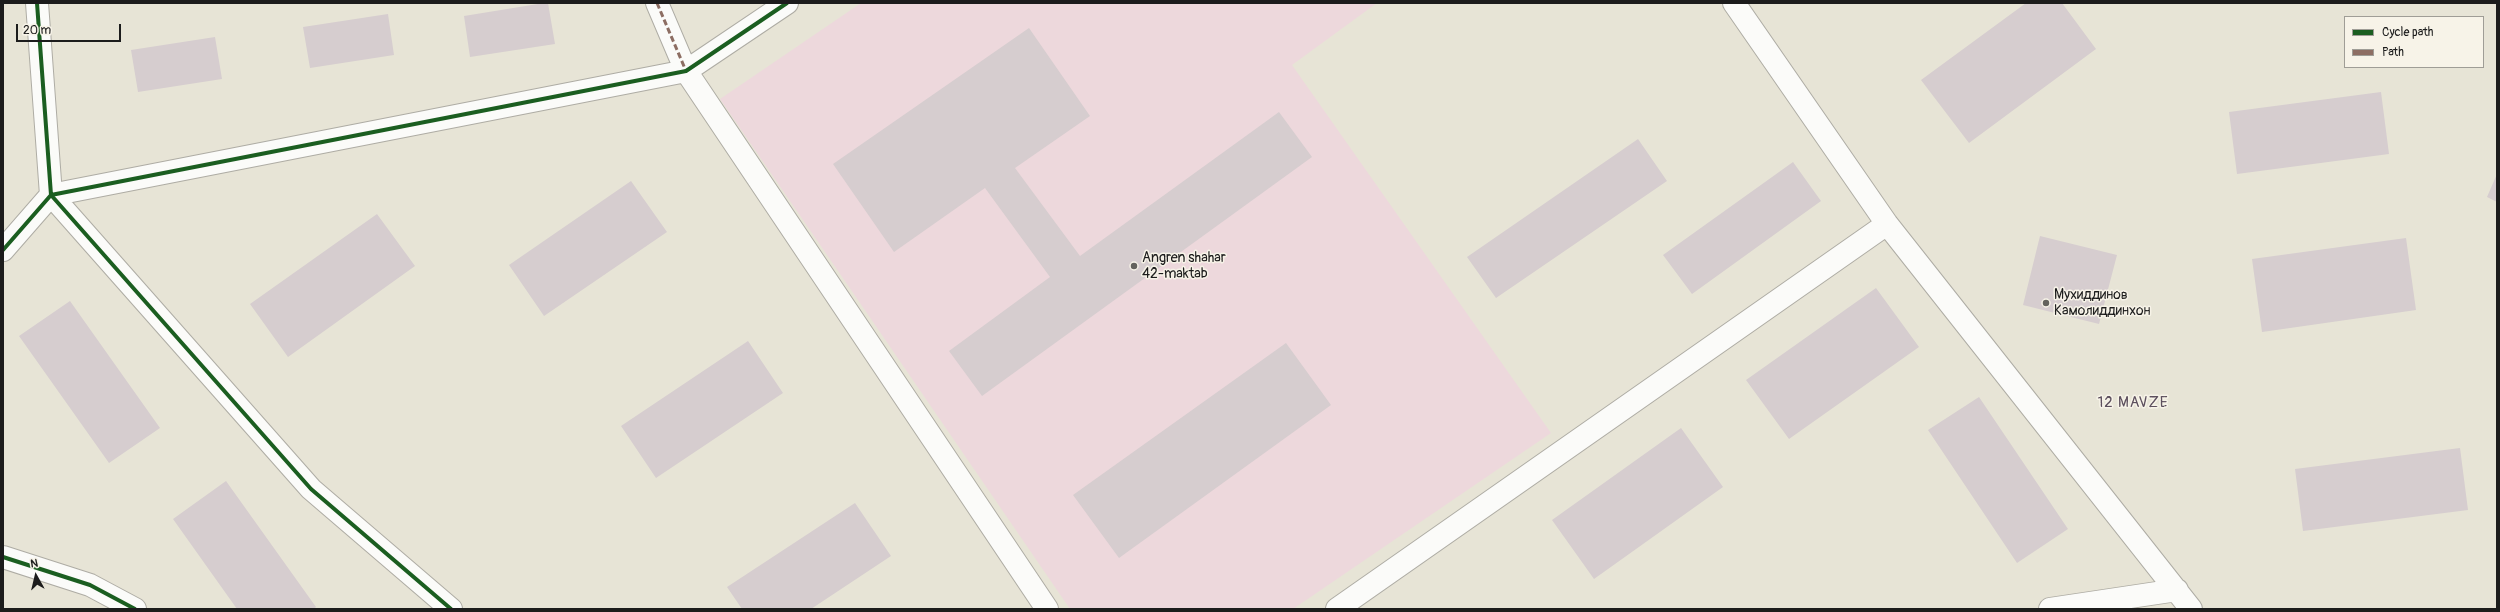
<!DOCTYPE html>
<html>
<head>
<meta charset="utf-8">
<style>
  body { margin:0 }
  #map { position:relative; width:2500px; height:612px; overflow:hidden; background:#e7e4d6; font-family:Pangolin,sans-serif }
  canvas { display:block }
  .frame { position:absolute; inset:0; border:4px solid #1c1c1c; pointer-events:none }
  .legend { position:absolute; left:2344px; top:16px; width:140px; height:52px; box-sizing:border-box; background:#f7f3e8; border:1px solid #9f9d96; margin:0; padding:5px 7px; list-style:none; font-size:12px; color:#1c1c1c }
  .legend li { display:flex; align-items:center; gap:8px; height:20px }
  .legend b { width:20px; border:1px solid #9f9d96 }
  .north { position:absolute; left:16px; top:556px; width:40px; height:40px; -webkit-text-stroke:3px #f7f3e8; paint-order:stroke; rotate:352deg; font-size:11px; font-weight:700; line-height:16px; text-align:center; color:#1c1c1c }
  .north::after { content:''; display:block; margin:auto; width:14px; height:18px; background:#1c1c1c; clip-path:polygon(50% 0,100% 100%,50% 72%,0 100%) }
  .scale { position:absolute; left:16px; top:24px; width:105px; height:18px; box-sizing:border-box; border:2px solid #1c1c1c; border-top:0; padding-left:5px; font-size:12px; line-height:14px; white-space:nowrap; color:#1c1c1c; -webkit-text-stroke:3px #f7f3e8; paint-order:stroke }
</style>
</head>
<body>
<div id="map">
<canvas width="2500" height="612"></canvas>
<div class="frame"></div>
<ul class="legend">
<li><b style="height:5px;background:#1b5e20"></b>Cycle path</li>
<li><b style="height:5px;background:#8d6e63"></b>Path</li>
</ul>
<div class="north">N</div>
<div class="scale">20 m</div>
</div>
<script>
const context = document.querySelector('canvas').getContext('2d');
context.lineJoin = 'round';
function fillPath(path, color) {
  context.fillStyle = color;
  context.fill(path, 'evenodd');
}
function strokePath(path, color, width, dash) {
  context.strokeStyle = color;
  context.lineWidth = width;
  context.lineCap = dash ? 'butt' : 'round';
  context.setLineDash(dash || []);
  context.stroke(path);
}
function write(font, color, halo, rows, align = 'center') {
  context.font = font + ' Pangolin,sans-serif';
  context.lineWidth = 3;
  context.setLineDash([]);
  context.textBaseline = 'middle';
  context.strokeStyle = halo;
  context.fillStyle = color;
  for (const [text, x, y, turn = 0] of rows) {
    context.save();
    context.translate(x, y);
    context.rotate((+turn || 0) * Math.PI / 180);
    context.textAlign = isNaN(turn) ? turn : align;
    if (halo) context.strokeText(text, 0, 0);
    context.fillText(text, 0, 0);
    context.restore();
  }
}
fillPath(new Path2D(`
  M 861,3 L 1377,3 L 1292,65 L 1551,433 L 1293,609 L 1070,609 L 720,99 Z`), '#edd8dc');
fillPath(new Path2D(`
  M 544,3 L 548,3 L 555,44 L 470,57 L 464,16 Z
  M 2026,3 L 2062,3 L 2096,49 L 1969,143 L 1921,80 Z
  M 388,14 L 394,55 L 310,68 L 303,27 Z
  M 1029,28 L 1090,116 L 1015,168 L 1080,256 L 1279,112 L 1312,157 L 982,396 L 949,351 L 1050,277 L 985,188 L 894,252 L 833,164 Z
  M 215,37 L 222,79 L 138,92 L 131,50 Z
  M 2381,92 L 2389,154 L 2237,174 L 2229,112 Z
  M 1638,139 L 1667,181 L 1496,298 L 1467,257 Z
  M 1793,162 L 1821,201 L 1692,294 L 1663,255 Z
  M 2497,174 L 2497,202 L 2487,197 Z
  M 631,181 L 667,232 L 544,316 L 509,265 Z
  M 377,214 L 415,266 L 288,357 L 250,304 Z
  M 2040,236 L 2117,255 L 2099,324 L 2023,305 Z
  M 2406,238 L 2416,310 L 2262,332 L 2252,259 Z
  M 1876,288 L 1919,347 L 1789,439 L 1746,380 Z
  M 70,301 L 160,428 L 109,463 L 19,336 Z
  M 748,341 L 783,393 L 656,478 L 621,426 Z
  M 1286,343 L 1331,405 L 1119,558 L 1073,495 Z
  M 1979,397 L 2068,529 L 2017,563 L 1928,430 Z
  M 1681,428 L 1723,487 L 1594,579 L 1552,520 Z
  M 2460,448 L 2468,510 L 2303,531 L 2295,469 Z
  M 226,481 L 316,607 L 314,609 L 237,609 L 173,519 Z
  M 855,503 L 891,556 L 811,609 L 742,609 L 727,587 Z`), '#d6cdcf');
const minor = new Path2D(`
  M 37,3 L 51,195 L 311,489 L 451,609
  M 657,3 L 686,71 L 1047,609
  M 1734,3 L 1887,224 L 2191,609
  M 3,250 L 51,195 L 686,71 L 787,3
  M 3,557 L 90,585 L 135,609
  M 1337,609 L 1887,224
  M 2050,609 L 2177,590`);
strokePath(minor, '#aeaca4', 24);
strokePath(minor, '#fbfbf9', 22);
strokePath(new Path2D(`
  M 657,3 L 686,71`), '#8d6e63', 3, [6, 3]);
strokePath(new Path2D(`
  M 37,3 L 51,195 L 311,489 L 451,609
  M 3,250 L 51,195 L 686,71 L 787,3
  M 3,557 L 90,585 L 135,609`), '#1b5e20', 4);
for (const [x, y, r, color] of [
  [1134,266,4,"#63625d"],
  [2046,303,4,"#63625d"]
]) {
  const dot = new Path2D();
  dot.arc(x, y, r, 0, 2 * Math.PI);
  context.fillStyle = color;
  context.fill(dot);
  strokePath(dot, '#f7f3e8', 1.5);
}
write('14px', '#1c1c1c', '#f7f3e8', [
  ["Angren shahar",1142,258],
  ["42-maktab",1142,274],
  ["Мухиддинов",2054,295],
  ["Камолиддинхон",2054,311]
], 'left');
context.letterSpacing = '1px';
write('15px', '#5c4f5d', '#f7f3e8', [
  ["12 MAVZE",2133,403]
]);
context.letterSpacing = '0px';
</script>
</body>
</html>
